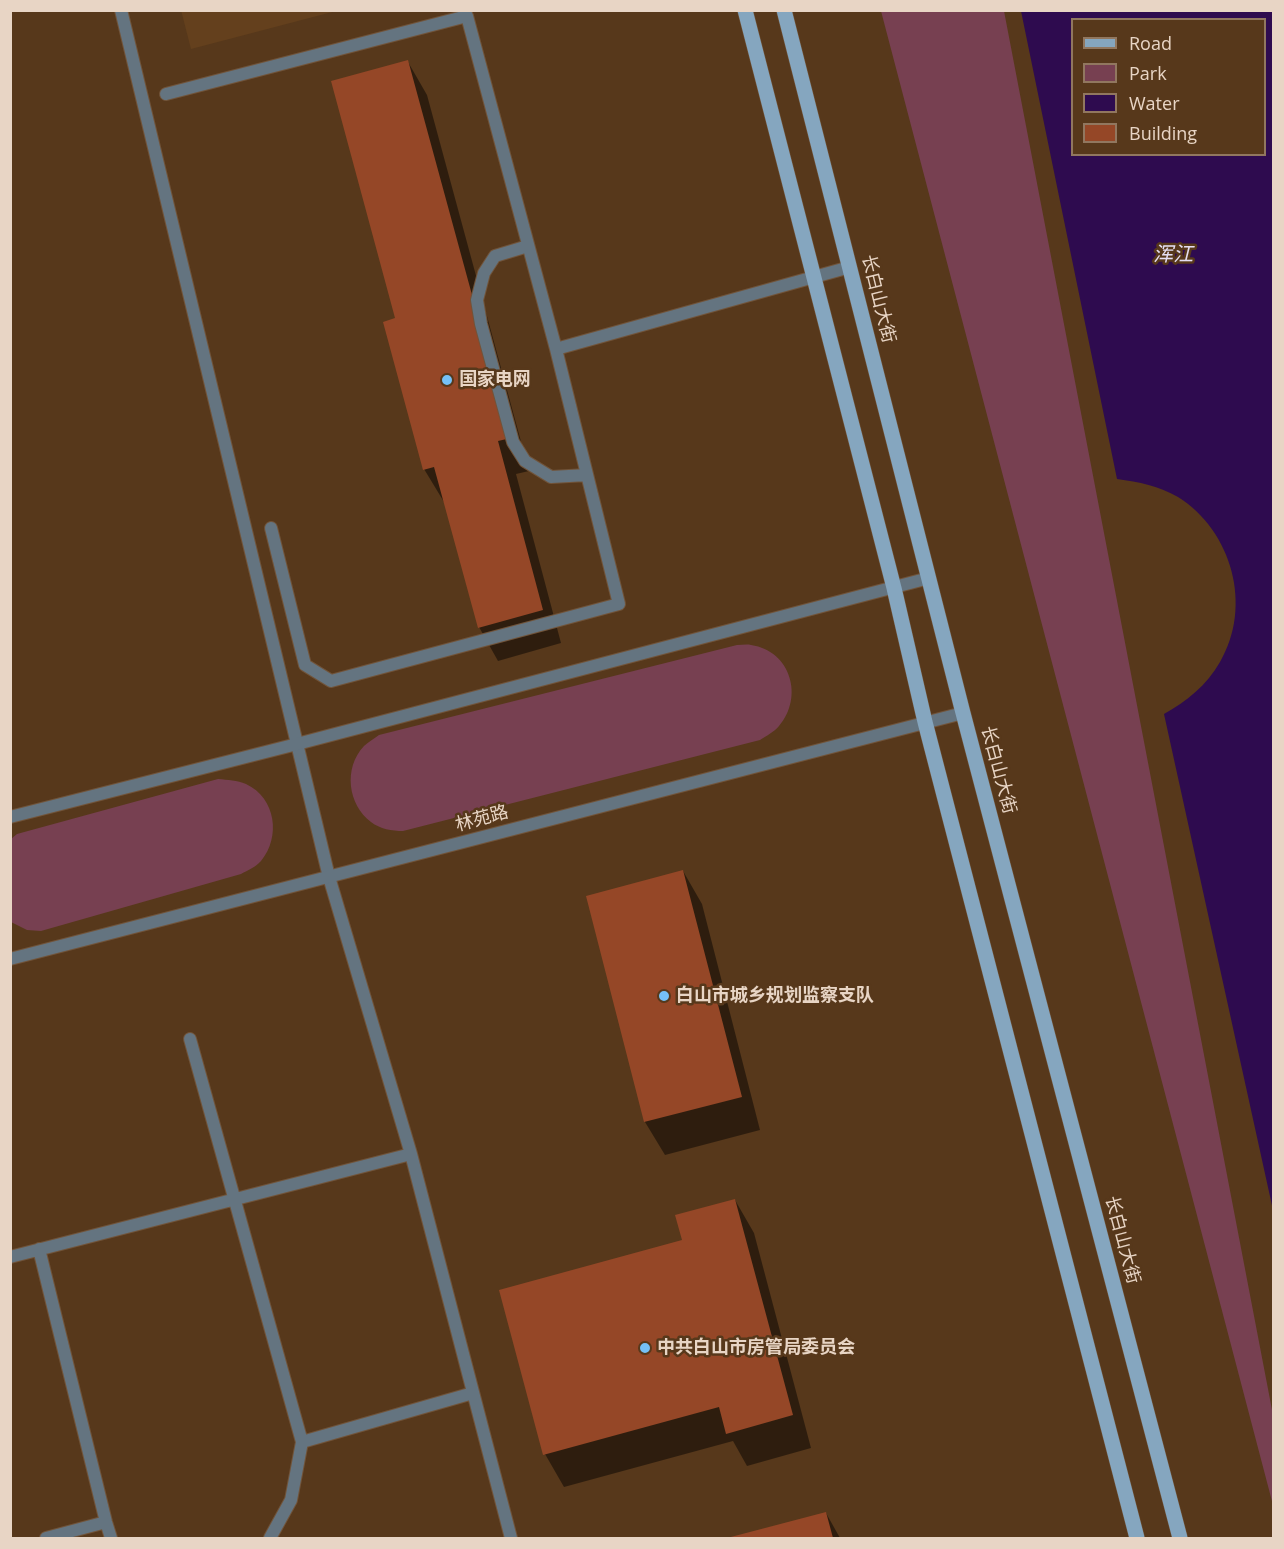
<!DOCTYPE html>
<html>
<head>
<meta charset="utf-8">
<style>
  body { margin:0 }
  #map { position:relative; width:1284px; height:1549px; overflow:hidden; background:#57381b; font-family:"Open Sans",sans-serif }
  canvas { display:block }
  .frame { position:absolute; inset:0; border:12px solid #e8d5c5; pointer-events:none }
  .legend { position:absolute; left:1071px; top:18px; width:195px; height:138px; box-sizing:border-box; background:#57381b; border:2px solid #91775f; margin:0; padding:8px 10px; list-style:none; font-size:18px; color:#e8d5c5 }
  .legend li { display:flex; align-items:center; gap:12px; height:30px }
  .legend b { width:30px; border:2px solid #91775f }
</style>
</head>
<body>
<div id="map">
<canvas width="1284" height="1549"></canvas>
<div class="frame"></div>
<ul class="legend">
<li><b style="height:8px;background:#85a6bf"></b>Road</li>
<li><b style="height:16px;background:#774051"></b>Park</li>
<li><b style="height:16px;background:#2e0b4f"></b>Water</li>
<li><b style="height:16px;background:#954727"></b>Building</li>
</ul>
</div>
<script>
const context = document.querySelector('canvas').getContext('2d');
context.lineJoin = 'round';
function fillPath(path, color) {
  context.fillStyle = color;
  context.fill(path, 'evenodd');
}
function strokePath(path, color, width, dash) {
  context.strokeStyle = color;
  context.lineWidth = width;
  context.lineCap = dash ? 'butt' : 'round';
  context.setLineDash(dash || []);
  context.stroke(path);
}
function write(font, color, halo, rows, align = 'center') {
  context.font = font + ' "Open Sans","Noto Sans SC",sans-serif';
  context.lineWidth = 5;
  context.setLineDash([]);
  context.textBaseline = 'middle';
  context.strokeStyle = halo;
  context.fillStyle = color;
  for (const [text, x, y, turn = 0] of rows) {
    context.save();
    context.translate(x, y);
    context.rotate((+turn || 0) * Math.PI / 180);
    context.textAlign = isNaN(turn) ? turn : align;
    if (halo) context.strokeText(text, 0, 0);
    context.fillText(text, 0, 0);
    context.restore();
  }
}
fillPath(new Path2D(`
  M 181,10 L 336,10 L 336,11 L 191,49 Z`), '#64401d');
fillPath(new Path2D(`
  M 881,11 L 1004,11 L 1273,1415 L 1273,1505 Z
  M 737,645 C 742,645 747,644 751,645 C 791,651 804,697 779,726 C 774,732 766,736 760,740 L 403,831 C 392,831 380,829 371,822 C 348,805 343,768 364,746 C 368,742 374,739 379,735 Z
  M 218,779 C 228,780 237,780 246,784 C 276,798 281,837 261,861 C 256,867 248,870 241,874 L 41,931 L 27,930 L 11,922 L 11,839 L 17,834 Z`), '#774051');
fillPath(new Path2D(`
  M 1021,11 L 1273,11 L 1273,1210 L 1164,714 C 1187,701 1207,685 1220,662 C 1253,606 1232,531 1178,497 C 1159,486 1139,482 1117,479 ZM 1072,20 L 1264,20 L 1264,154 L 1072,154 Z`), '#2e0b4f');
fillPath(new Path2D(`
  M 408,62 L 427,95 L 529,471 L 516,474 L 561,643 L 498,661 L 479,627 L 445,502 L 444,502 L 424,469 L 397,319 Z
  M 683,871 L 702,904 L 760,1130 L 665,1155 L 645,1122 L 587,897 Z
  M 735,1200 L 754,1233 L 811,1448 L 747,1466 L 733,1441 L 564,1487 L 545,1454 L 684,1241 Z
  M 826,1513 L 840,1538 L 730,1538 Z`), '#0007');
fillPath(new Path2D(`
  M 408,60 L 511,438 L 498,441 L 543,610 L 478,628 L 434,467 L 423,470 L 383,322 L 395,318 L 331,81 Z
  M 683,870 L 742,1097 L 644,1122 L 586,896 Z
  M 735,1199 L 793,1415 L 726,1434 L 719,1407 L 543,1455 L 499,1290 L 682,1240 L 675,1215 Z
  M 826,1512 L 833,1538 L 727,1538 Z`), '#954727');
const service = new Path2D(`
  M 166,94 L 467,16 L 556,349 L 619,604 L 331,681 L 305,665 L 271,528
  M 528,246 L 495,256 L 484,273 L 477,300 L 481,324 L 513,442 L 525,461 L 551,477 L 587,475
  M 556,349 L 850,267`);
const minor = new Path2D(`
  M 121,10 L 329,877 L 411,1154 L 511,1538
  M 190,1039 L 302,1442 L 291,1500 L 270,1538
  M 39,1249 L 106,1522 L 111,1538
  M 10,1257 L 411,1154
  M 302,1442 L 473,1393
  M 46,1538 L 106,1522`);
const tertiary = new Path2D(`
  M 10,817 L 297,744 L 929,578
  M 10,959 L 963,713`);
const primary = new Path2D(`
  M 745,10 L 894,588 L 925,722 L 1137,1538
  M 784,10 L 963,713 L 1180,1538`);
strokePath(service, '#71543a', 14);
strokePath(minor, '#71543a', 14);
strokePath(tertiary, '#71543a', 14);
strokePath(primary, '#71543a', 16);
strokePath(service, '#647480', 12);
strokePath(minor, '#647480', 12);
strokePath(tertiary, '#647480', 12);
strokePath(primary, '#85a6bf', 15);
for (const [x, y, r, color] of [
  [447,380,6,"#75c0f6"],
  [664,996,6,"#75c0f6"],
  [645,1348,6,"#75c0f6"]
]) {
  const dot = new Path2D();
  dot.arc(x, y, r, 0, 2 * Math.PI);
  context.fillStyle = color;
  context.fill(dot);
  strokePath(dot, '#57381b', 2);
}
write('18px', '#e8d5c5', '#57381b', [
  ["长白山大街",878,299,76],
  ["长白山大街",998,770,75],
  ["林苑路",482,819,-15],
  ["长白山大街",1122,1240,75]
]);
write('bold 18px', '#e8d5c5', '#57381b', [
  ["国家电网",459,380],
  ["白山市城乡规划监察支队",676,996],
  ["中共白山市房管局委员会",657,1348]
], 'left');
write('italic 20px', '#e5def3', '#57381b', [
  ["浑江",1173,255]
]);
</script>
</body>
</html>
